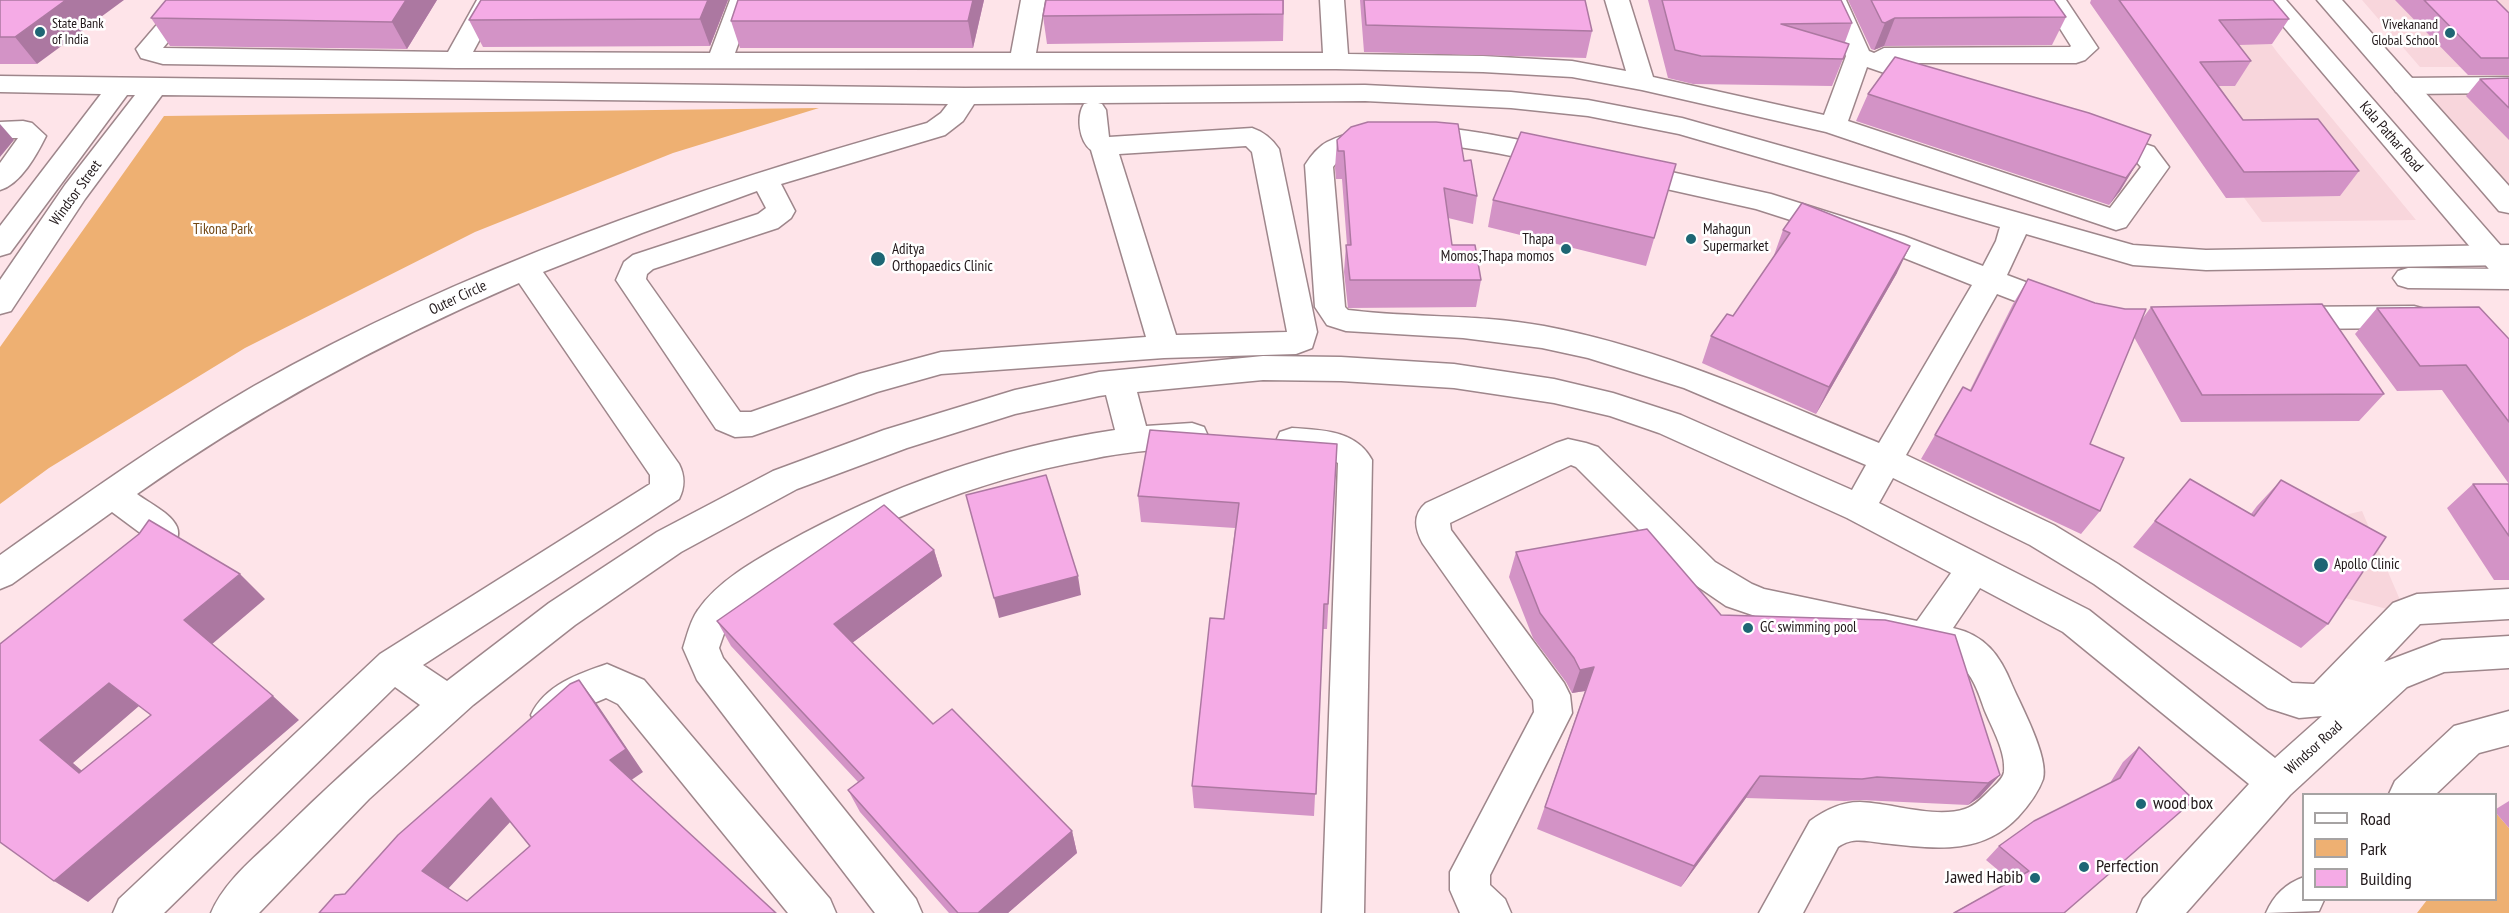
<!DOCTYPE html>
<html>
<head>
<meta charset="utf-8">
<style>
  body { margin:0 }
  #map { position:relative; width:2509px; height:913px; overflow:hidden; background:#fee4e9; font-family:"PT Sans Narrow",sans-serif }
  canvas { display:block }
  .legend { position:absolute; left:2302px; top:793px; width:195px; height:108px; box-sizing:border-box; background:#fff; border:2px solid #a6a3a3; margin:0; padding:8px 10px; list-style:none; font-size:18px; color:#21181a }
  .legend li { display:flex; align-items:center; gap:12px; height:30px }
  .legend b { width:30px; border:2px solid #a6a3a3 }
</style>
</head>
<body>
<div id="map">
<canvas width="2509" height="913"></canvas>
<ul class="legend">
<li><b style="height:8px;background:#fff"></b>Road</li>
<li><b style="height:16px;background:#eeb072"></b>Park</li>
<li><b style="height:16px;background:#f5abe6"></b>Building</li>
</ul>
</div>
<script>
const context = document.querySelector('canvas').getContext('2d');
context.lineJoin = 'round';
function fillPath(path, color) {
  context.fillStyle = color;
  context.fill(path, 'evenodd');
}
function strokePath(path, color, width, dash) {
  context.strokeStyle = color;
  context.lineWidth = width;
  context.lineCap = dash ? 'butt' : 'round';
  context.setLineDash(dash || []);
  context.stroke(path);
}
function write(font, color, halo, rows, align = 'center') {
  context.font = font + ' "PT Sans Narrow",sans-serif';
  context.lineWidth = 5;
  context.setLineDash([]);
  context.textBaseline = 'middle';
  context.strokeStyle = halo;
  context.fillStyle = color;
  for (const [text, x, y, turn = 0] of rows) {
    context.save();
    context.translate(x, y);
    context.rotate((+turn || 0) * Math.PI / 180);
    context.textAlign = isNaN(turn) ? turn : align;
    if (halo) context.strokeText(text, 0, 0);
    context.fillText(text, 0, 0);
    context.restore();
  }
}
fillPath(new Path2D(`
  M 2239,0 L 2277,52 L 2416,220 L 2262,222 L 2100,3 Z
  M 2362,0 L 2509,0 L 2509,67 L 2420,67 Z
  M 2509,85 L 2509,202 L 2405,86 Z
  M 2362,511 L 2406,614 L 2299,586 L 2214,545 Z`), '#f8d6dc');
fillPath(new Path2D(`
  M 819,108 L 673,153 L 475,232 L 245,348 L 49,468 L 0,504 L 0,347 L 164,116 Z
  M 2496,813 L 2509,828 L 2509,913 L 2417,913 L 2427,900 L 2496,900 Z`), '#eeb072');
const street = new Path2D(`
  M 178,0 L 203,0 L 163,48 L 448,52 L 477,0 L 501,0 L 473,52 L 710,53 L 730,0 L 754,0 L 735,53 L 1011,53 L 1021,0 L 1045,0 L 1036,53 L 1323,53 L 1320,0 L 1344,0 L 1348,54 L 1483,56 L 1572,61 L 1626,71 L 1605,0 L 1629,0 L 1653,77 L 1824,115 L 1846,56 L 1822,0 L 1846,0 L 1869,51 L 1874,53 L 1884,48 L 2070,47 L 2071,46 L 2042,0 L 2066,0 L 2098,48 L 2085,60 L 2076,63 L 1905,63 L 1940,75 L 1944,81 L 1940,87 L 1931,89 L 1867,67 L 1848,121 L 2110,208 L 2141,167 L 2134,159 L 2089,144 L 2086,138 L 2089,132 L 2099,129 L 2154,147 L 2169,167 L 2126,227 L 2116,230 L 1826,132 L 1642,90 L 1572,77 L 1483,72 L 1336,69 L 456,68 L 163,64 L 141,58 L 136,49 Z
  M 0,76 L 965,88 L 1365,85 L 1511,92 L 1588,100 L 1682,118 L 2133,245 L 2206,250 L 2509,245 L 2509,265 L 2206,270 L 2133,265 L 2026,234 L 2007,275 L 2073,300 L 2077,308 L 2073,316 L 2062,319 L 1997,294 L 1906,455 L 2054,525 L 2118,564 L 2292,683 L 2314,684 L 2393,603 L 2417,594 L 2509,589 L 2509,619 L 2420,624 L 2384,662 L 2442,640 L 2509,636 L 2509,668 L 2444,672 L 2407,687 L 2290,795 L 2186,913 L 2137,913 L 2143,899 L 2249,784 L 2063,632 L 1980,588 L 1953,628 C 1985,635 2000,655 2012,685 C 2021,706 2049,757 2043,779 C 2038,793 2028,806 2018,817 C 1980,857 1931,848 1882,843 C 1866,841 1852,837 1838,847 L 1803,913 L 1759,913 L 1810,821 C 1825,810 1841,802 1860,802 C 1892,803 1935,819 1965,809 C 1975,806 1983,797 1990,790 C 1995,785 2003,779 2004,772 C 2006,752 1993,730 1985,711 C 1978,692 1972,669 1951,660 L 1764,619 L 1726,606 L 1691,582 L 1576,467 L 1571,465 L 1450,523 L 1451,530 L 1564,683 L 1570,695 L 1572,713 L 1490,875 L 1490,885 L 1505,899 L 1511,913 L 1460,913 L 1450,890 L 1450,872 L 1534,712 L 1533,700 L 1423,544 C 1415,529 1412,515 1426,503 L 1556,443 L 1568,439 L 1586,443 L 1598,447 L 1715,562 L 1752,584 L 1764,589 L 1917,621 L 1951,573 L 1847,518 L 1659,433 L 1610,416 L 1554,403 L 1454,388 L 1341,381 L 1263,380 L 1137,392 L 1146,426 L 1192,423 L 1204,427 L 1208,436 L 1204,445 C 1187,450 1171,449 1154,450 C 1131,452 1109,455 1087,460 C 980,479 856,527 768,590 C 754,601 733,614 725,631 C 723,636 721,642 719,648 L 723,658 L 916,899 L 922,913 L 875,913 L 697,680 L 683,648 C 687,636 690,621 698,610 C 718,581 754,561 784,544 C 886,487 1000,447 1115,430 L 1106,395 L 1099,396 L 1015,414 L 907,448 L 797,489 L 681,552 L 575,625 L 473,705 L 369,799 L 259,913 L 211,913 C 224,882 253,859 277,836 C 323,791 371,747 420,705 L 395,687 L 164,913 L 113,913 L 119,899 L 380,654 L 650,484 L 650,475 L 519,283 C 385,341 257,409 137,494 C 149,503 171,513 177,527 C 183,543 162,567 146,569 C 142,569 137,567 133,565 L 128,555 L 133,545 L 143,535 L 112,512 L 12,584 L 0,589 L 0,555 C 83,496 166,437 254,386 C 465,267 694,188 927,123 L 941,113 L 948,104 L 162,95 L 85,199 L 11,311 L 0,314 L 0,280 L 65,185 L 135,95 L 127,95 L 10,253 L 0,256 L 0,226 L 101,94 L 0,92 ZM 1365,101 L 1511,108 L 1588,116 L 1679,134 L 2000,227 L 1996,241 L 1983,266 L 1904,236 L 1771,194 L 1626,162 L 1616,165 L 1612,171 L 1616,177 L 1626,180 L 1756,209 L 1884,250 L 1972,285 L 1879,443 C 1770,398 1661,348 1544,326 C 1479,314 1413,318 1348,310 L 1345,307 L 1333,167 C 1337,162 1341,157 1346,154 C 1395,129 1505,154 1558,166 L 1568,163 L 1572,157 L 1568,151 L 1558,148 C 1491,134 1391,110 1327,142 C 1319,146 1310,157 1305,165 L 1315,307 L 1327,325 L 1346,331 L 1463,338 L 1542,348 L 1588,358 L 1684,388 L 1866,465 L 1852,490 L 1681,415 L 1613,393 L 1554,379 L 1454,364 L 1341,357 L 1263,356 L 1099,372 L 1015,390 L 884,430 L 773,471 L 657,532 L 549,603 L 447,681 L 423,665 L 679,499 C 685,487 685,476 679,464 L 543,272 L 642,233 L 757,191 L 766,208 L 758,214 L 633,255 L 624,262 L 616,280 L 716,429 L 735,437 L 752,436 L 877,392 L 941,374 L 1164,358 L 1296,354 L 1312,348 L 1317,332 L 1279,149 C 1272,139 1264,132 1252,128 L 1109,137 L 1106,110 L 1102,104 L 1098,103 ZM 1088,103 L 1084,104 C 1076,116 1079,141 1091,150 L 1146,337 L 941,352 L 859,374 L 751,412 L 740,412 L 646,279 L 647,274 L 653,269 L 778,228 L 791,218 L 795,211 L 781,184 L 945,135 L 963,121 L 974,104 ZM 1246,146 L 1252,152 L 1287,332 L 1176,335 L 1119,154 ZM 1893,478 L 2030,545 L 2094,584 L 2268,708 L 2299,718 L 2322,716 L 2275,758 L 2089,610 L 1879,503 Z
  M 2509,77 L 2509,93 L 2405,94 L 2396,92 L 2392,86 L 2396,80 L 2405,78 Z
  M 23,121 L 32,123 L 46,136 C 37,154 21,184 0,190 L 0,163 L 18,138 L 0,138 L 0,122 Z
  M 2408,268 L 2509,269 L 2509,289 L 2408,288 L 2398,285 L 2393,278 L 2398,271 Z
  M 2414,306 L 2425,309 L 2429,317 L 2425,325 L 2414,328 L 2286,329 L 2275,326 L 2271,318 L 2275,310 L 2286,307 Z
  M 1292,428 C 1322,430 1356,430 1372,460 L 1364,913 L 1322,913 L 1338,463 C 1322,451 1299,456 1280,450 L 1276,441 L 1280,432 Z
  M 607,664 L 644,680 L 830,899 L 836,913 L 788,913 L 618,704 L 606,698 L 587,706 L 563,727 L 550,732 L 537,727 L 531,715 C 545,685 578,674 607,664 Z
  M 2509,711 L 2509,745 L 2479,753 L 2436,794 L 2389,794 L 2395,781 L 2454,726 Z
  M 2304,877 L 2304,900 L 2324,900 L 2319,911 L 2266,913 C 2274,895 2285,884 2304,877 Z`);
const secondary = new Path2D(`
  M 2261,0 L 2286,0 L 2509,255 L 2509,284 L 2499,281 Z
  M 2317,0 L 2342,0 L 2509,186 L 2509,213 L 2499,211 Z`);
strokePath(street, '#9e868b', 3);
strokePath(secondary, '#9e868b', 3);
fillPath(street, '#fff');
fillPath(secondary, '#fff');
fillPath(new Path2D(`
  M 0,0 L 37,64 L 0,64 Z
  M 437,0 L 407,49 L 170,46 L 151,18 Z
  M 481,0 L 728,0 L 710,46 L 483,47 L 469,20 Z
  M 984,0 L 973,48 L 740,48 L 731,21 Z
  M 1284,0 L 1283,41 L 1047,44 L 1043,16 Z
  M 1360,0 L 1585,0 L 1592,31 L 1586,58 L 1364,52 Z
  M 1648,0 L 1841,0 L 1852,23 L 1845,42 L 1849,44 L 1832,86 L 1693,84 L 1668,78 Z
  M 1848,0 L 2054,0 L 2066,17 L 2052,45 L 1884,46 L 1874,50 L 1871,49 Z
  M 2091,0 L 2273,0 L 2289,19 L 2272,44 L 2239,45 L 2251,61 L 2235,86 L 2219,86 L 2243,120 L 2359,171 L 2340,196 L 2226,198 L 2090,3 Z
  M 2395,0 L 2496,0 L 2509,13 L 2509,75 L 2468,75 Z
  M 2509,78 L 2509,140 L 2466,96 L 2480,79 Z
  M 1868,94 L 2137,163 L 2120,191 L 2109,205 L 1856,121 Z
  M 1337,140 L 1464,161 L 1477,196 L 1473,224 L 1448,218 L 1452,245 L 1481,280 L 1476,307 L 1348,308 L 1344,272 L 1346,245 L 1347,245 L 1342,179 L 1336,179 L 1335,168 Z
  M 1676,164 L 1646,266 L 1488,227 L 1493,200 Z
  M 1783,230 L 1897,273 L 1816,414 L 1702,363 L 1711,336 L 1733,316 L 1773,258 Z
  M 2028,279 L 2140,322 L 2151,307 L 2384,394 L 2359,421 L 2181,422 L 2134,337 L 2090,444 L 2100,511 L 2081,534 L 1921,459 L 1963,387 L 1970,390 L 2013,304 Z
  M 2377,308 L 2509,339 L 2509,484 L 2442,390 L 2397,391 L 2355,334 Z
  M 1337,444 L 1327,629 L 1323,629 L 1314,816 L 1194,808 L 1192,786 L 1224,619 L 1235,528 L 1141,522 L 1138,496 Z
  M 2190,479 L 2251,514 L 2257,506 L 2281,480 L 2328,624 L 2301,648 L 2133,547 Z
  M 2473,484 L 2509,484 L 2509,580 L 2494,580 L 2447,508 Z
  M 934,550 L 942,576 L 852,643 L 933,724 L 1072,831 L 1077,853 L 1008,913 L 949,913 L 860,812 L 848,790 L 858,782 L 731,646 L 717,621 Z
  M 1516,552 L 1721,615 L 2000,775 L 1980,797 L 1968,805 L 1860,800 L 1845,801 L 1746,798 L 1681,887 L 1537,829 L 1585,691 L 1572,693 L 1566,682 L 1533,638 L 1509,577 Z
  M 2139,747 L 2064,913 L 1953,913 L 2011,881 L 1986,860 L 1999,846 L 2110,783 L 2123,762 Z
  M 2509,801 L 2509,828 L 2496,813 L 2496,809 Z`), '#d393c6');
fillPath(new Path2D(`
  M 66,0 L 124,0 L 37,64 L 15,37 Z
  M 406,0 L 437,0 L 407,49 L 392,22 Z
  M 708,0 L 728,0 L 710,46 L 700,19 Z
  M 973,0 L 984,0 L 973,48 L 968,21 Z
  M 1895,18 L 1884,46 L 1874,50 L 1885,23 Z
  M 0,124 L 14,140 L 0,157 Z
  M 2137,163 L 2120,191 L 2109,205 L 2126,178 Z
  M 1910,246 L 1897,273 L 1816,414 L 1829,387 Z
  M 934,550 L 942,576 L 844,649 L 834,624 Z
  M 240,574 L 265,599 L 211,645 L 184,620 Z
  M 1078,576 L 1081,595 L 999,618 L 994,598 Z
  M 1594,667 L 1585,691 L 1572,693 L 1580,670 Z
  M 579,680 L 597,704 L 643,772 L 627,783 L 610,760 Z
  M 109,683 L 139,706 L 73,763 L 111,796 L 79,773 L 40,740 Z
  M 273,696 L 299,720 L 88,902 L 54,881 Z
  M 2000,775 L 1980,797 L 1968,805 L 1988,783 Z
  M 1760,776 L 1746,798 L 1681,887 L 1694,866 Z
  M 491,798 L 512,820 L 446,891 L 422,871 Z
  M 1072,831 L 1077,853 L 1008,913 L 978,913 Z`), '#ac78a1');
const building = new Path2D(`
  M 0,0 L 66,0 L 15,37 L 0,37 Z
  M 166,0 L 406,0 L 392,22 L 151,18 Z
  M 481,0 L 708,0 L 700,19 L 469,20 Z
  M 738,0 L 973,0 L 968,21 L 731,21 Z
  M 1046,0 L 1283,0 L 1283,14 L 1043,16 Z
  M 1364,0 L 1585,0 L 1592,31 L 1366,25 Z
  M 1662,0 L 1841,0 L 1852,23 L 1781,24 L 1849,44 L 1843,59 L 1701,56 L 1675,50 Z
  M 1871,0 L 2054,0 L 2066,17 L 1895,18 L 1885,23 L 1882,22 Z
  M 2119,0 L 2273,0 L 2289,19 L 2219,20 L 2251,61 L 2200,62 L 2243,120 L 2318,119 L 2359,171 L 2244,172 Z
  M 2424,0 L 2496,0 L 2509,13 L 2509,58 L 2481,58 Z
  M 1895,57 L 2089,113 L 2151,135 L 2137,163 L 2126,178 L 1868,94 Z
  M 2509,78 L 2509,108 L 2480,79 Z
  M 1368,122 L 1436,122 L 1458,124 L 1464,161 L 1471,160 L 1477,196 L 1444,188 L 1452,245 L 1475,245 L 1481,280 L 1350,280 L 1346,245 L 1351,245 L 1344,151 L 1338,151 L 1337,140 L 1351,127 Z
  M 1521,132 L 1676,164 L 1654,238 L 1493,200 Z
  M 1802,203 L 1910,246 L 1829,387 L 1711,336 L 1727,314 L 1733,316 L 1790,233 L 1783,230 Z
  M 2028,279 L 2095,303 L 2125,309 L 2146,309 L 2090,444 L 2124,458 L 2100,511 L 1935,435 L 1963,387 L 1971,391 Z
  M 2322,304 L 2384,394 L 2202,395 L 2151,307 Z
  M 2479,307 L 2509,339 L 2509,422 L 2466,365 L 2420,366 L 2377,308 Z
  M 1150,430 L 1337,444 L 1328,604 L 1324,604 L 1316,794 L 1192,786 L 1210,618 L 1224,619 L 1239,503 L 1138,496 Z
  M 1046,475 L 1078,576 L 994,598 L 966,495 Z
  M 2190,479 L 2254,516 L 2281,480 L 2386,537 L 2328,624 L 2155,521 Z
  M 2473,484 L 2509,484 L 2509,536 Z
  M 884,505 L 934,550 L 834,624 L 933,724 L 952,709 L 1072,831 L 978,913 L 958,913 L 848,790 L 864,778 L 717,621 Z
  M 149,520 L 240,574 L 184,620 L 273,696 L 54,881 L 0,842 L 0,644 L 139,534 ZM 109,683 L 151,715 L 79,773 L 40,740 Z
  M 1647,529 L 1721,615 L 1885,620 L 1955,635 L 2000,775 L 1988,783 L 1877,777 L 1862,779 L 1760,776 L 1694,866 L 1545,807 L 1594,667 L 1580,670 L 1574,658 L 1540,613 L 1516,552 Z
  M 579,680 L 626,749 L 610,760 L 776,913 L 319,913 L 335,895 L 345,894 L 398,835 L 570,684 ZM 491,798 L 530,846 L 467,901 L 422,871 Z
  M 2139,747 L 2194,800 L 2064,913 L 1954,913 L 2029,871 L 1999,846 L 2034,821 L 2120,778 Z`);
fillPath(building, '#f5abe6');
strokePath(building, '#ac78a1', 1.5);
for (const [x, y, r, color] of [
  [40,32,6,"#1e6674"],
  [2450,33,6,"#1e6674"],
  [1691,239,6,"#1e6674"],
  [1566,249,6,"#1e6674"],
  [878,259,8,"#1e6674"],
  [2321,565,8,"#1e6674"],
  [1748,628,6,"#1e6674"],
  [2141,804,6,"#1e6674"],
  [2084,867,6,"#1e6674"],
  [2035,878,6,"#1e6674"]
]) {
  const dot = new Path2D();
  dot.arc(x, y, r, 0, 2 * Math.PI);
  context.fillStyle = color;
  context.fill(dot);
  strokePath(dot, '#fff', 2);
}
write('14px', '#21181a', '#fff', [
  ["State Bank",52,24],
  ["of India",52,40],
  ["Vivekanand",2438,25,"right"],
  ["Global School",2438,41,"right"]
], 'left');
write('15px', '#21181a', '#fff', [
  ["Kala Pathar Road",2391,137,49],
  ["Windsor Street",76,193,-54],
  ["Outer Circle",458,298,-25],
  ["Windsor Road",2314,748,-42]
]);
write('15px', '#734815', '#fff', [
  ["Tikona Park",223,230]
]);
write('15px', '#21181a', '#fff', [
  ["Mahagun",1703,230],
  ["Supermarket",1703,247],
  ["Thapa",1554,240,"right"],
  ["Momos;Thapa momos",1554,257,"right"],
  ["Aditya",892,250],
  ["Orthopaedics Clinic",892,267],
  ["Apollo Clinic",2334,565],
  ["GC swimming pool",1760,628]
], 'left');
write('18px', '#21181a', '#fff', [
  ["wood box",2153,804],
  ["Perfection",2096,867],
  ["Jawed Habib",2023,878,"right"]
], 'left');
</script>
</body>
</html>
